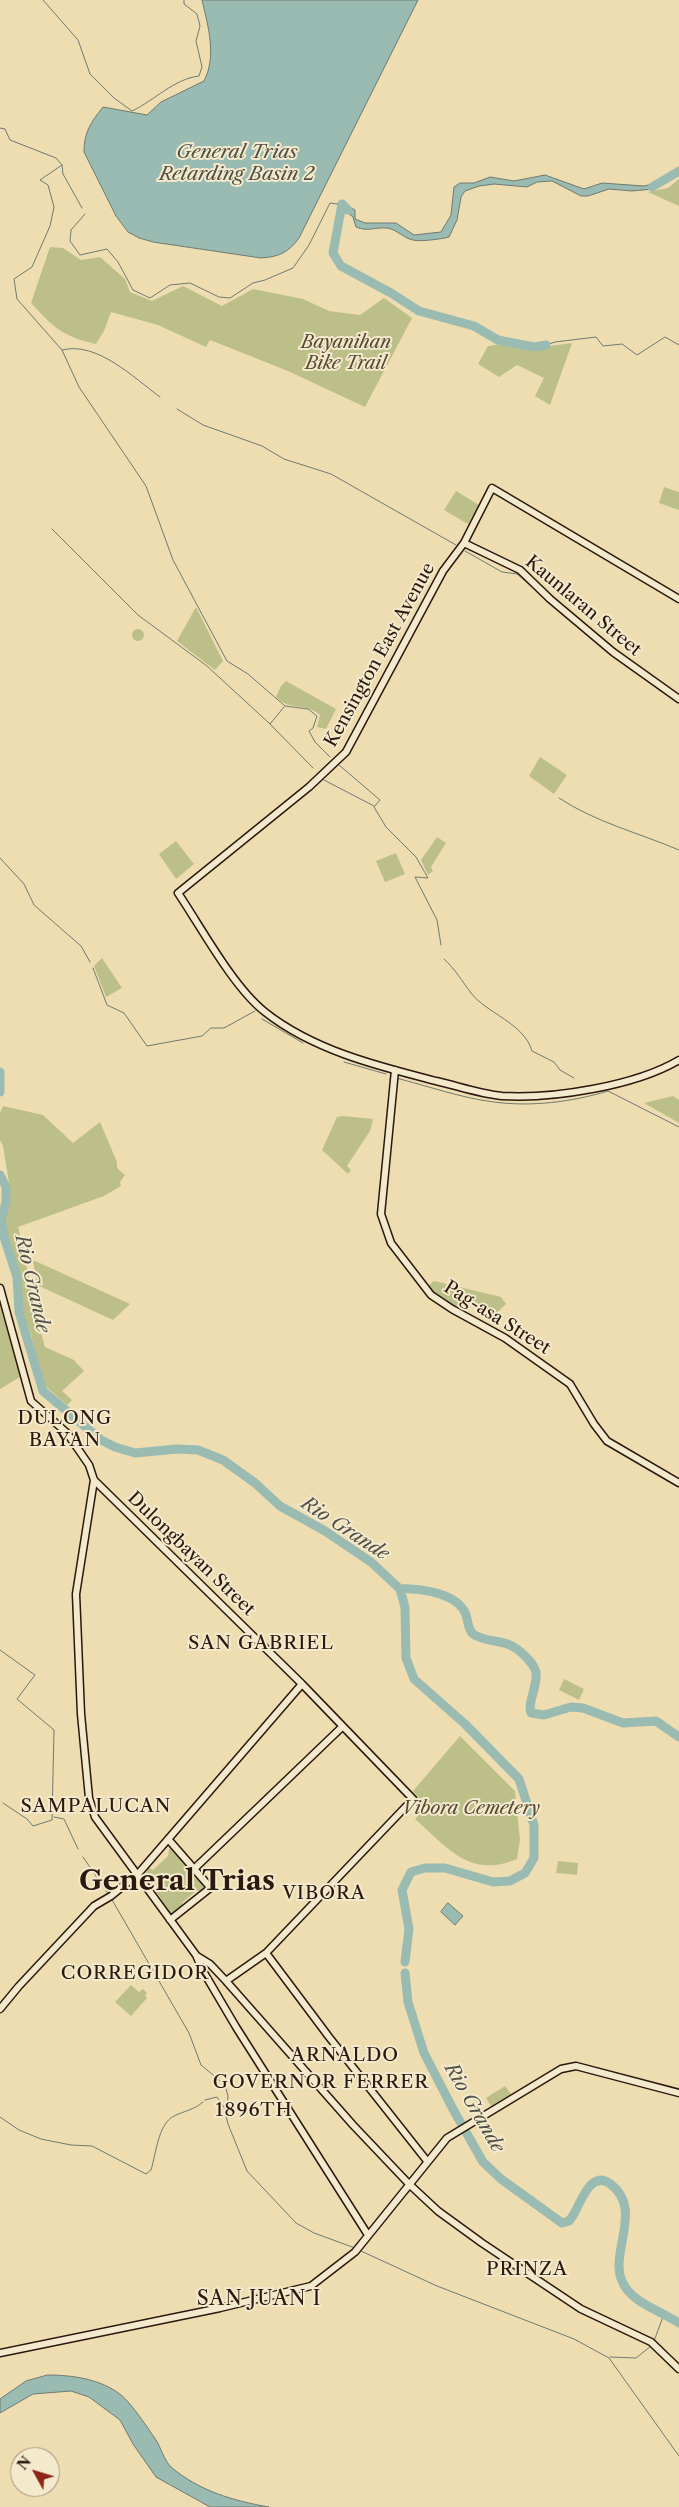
<!DOCTYPE html>
<html>
<head>
<meta charset="utf-8">
<style>
  body { margin:0 }
  #map { position:relative; width:679px; height:2507px; overflow:hidden; background:#edddb1; font-family:"Libre Caslon Text",serif }
  canvas { display:block }
  .north { position:absolute; left:10px; top:2447px; width:50px; height:50px; box-sizing:border-box; background:#f3e9cc; border:1px solid #a39580; border-radius:50%; rotate:309deg; font-size:14px; font-weight:700; line-height:20px; text-align:center; color:#2c180d }
  .north::after { content:''; display:block; margin:auto; width:18px; height:22px; background:#8f2418; clip-path:polygon(50% 0,100% 100%,50% 72%,0 100%) }
</style>
</head>
<body>
<div id="map">
<canvas width="679" height="2507"></canvas>
<div class="north">N</div>
</div>
<script>
const context = document.querySelector('canvas').getContext('2d');
context.lineJoin = 'round';
function fillPath(path, color) {
  context.fillStyle = color;
  context.fill(path, 'evenodd');
}
function strokePath(path, color, width, dash) {
  context.strokeStyle = color;
  context.lineWidth = width;
  context.lineCap = dash ? 'butt' : 'round';
  context.setLineDash(dash || []);
  context.stroke(path);
}
function write(font, color, halo, rows, align = 'center') {
  context.font = font + ' "Libre Caslon Text",serif';
  context.lineWidth = 4;
  context.setLineDash([]);
  context.textBaseline = 'middle';
  context.strokeStyle = halo;
  context.fillStyle = color;
  for (const [text, x, y, turn = 0] of rows) {
    context.save();
    context.translate(x, y);
    context.rotate((+turn || 0) * Math.PI / 180);
    context.textAlign = isNaN(turn) ? turn : align;
    if (halo) context.strokeText(text, 0, 0);
    context.fillText(text, 0, 0);
    context.restore();
  }
}
fillPath(new Path2D(`
  M 679,179 L 679,206 L 648,192 L 668,188 Z
  M 50,247 L 63,248 L 81,260 L 100,257 L 125,279 L 130,292 L 152,301 L 183,286 L 222,306 L 253,289 L 303,299 L 329,311 L 360,315 L 384,298 L 412,318 L 365,407 L 288,371 L 210,340 L 206,347 L 158,325 L 111,312 L 104,331 L 96,344 C 62,336 54,328 31,303 Z
  M 572,343 L 550,405 L 535,396 L 544,378 L 517,365 L 499,377 L 478,364 L 488,346 L 501,344 L 536,351 L 550,346 Z
  M 664,487 L 679,492 L 679,510 L 659,503 Z
  M 456,491 L 479,505 L 468,524 L 444,510 Z
  M 196,607 L 223,661 L 215,670 L 177,641 Z
  M132 635a6 6 0 1 1 12 0a6 6 0 1 1-12 0Z
  M 286,681 L 336,709 L 326,729 L 317,727 L 320,715 C 303,701 291,712 276,697 L 281,686 Z
  M 540,757 L 567,775 L 554,794 L 529,776 Z
  M 437,837 L 446,843 L 431,867 L 433,871 L 428,875 L 421,860 Z
  M 176,841 L 194,864 L 176,879 L 159,854 Z
  M 396,853 L 405,874 L 385,882 L 376,861 Z
  M 102,958 L 122,988 L 106,997 L 94,966 Z
  M 673,1096 L 679,1100 L 679,1123 L 644,1103 Z
  M 3,1106 L 43,1115 L 73,1143 L 100,1122 L 117,1162 L 117,1168 L 125,1175 L 120,1182 L 121,1186 L 104,1196 L 18,1227 C 28,1267 33,1307 45,1347 L 74,1360 L 84,1371 L 62,1391 L 72,1400 L 67,1405 L 43,1384 L 31,1334 L 22,1312 L 20,1275 L 12,1257 L 4,1219 L 9,1183 L 3,1146 L 0,1140 L 0,1113 Z
  M 343,1116 L 373,1119 L 370,1131 L 347,1166 L 351,1170 L 348,1174 L 322,1150 L 337,1117 Z
  M 33,1260 L 130,1304 L 113,1320 L 37,1285 Z
  M 434,1281 L 501,1297 L 506,1304 L 492,1317 L 464,1296 L 455,1308 L 433,1293 L 428,1286 Z
  M 0,1305 L 20,1377 L 0,1389 Z
  M 564,1679 L 584,1689 L 579,1700 L 559,1690 Z
  M 460,1736 L 515,1791 L 520,1840 L 517,1859 C 470,1879 448,1848 415,1819 L 426,1806 L 413,1791 Z
  M 173,1848 L 207,1886 L 202,1893 L 197,1890 L 182,1903 L 183,1909 L 174,1915 L 171,1914 L 147,1878 L 146,1873 L 149,1868 L 153,1870 L 168,1856 L 169,1849 Z
  M 558,1861 L 578,1863 L 577,1875 L 556,1873 Z
  M 131,1985 L 139,1992 L 143,1989 L 147,1993 L 145,1995 L 147,1998 L 131,2016 L 115,2002 Z
  M 505,2086 L 511,2094 L 491,2106 L 486,2098 Z`), '#bdbf88');
const water = new Path2D(`
  M 202,0 L 418,0 L 299,238 C 289,252 279,257 261,258 L 153,242 L 139,238 L 128,232 L 116,216 L 84,152 C 84,132 91,122 103,107 L 147,115 L 161,102 L 204,81 C 217,56 208,26 202,0 Z
  M 679,170 L 679,175 L 653,189 L 632,191 L 609,189 L 588,196 L 581,196 L 552,181 L 537,182 L 527,187 L 494,184 L 479,186 L 465,191 L 461,197 L 457,220 L 449,237 C 442,239 419,242 413,240 C 403,238 398,230 387,228 C 375,227 368,232 356,227 L 353,217 L 337,204 L 340,202 L 355,210 L 355,219 L 365,223 L 396,223 L 414,235 L 441,232 L 451,215 L 454,187 L 460,183 L 474,183 L 490,177 L 514,181 L 545,175 L 584,189 L 602,183 L 644,186 L 661,182 Z
  M 448,1903 L 463,1916 L 455,1925 L 441,1912 Z
  M 48,2375 C 72,2375 101,2379 121,2395 C 132,2404 147,2427 156,2440 C 161,2448 164,2460 171,2467 C 199,2491 234,2501 269,2507 L 210,2507 L 156,2477 L 133,2444 L 120,2420 L 89,2397 L 71,2391 L 33,2394 L 0,2413 L 0,2399 L 26,2381 Z`);
fillPath(water, '#9abbb2');
strokePath(water, '#6e7a70', 1);
strokePath(new Path2D(`
  M 43,0 L 78,40 L 90,74 L 114,98 L 132,111 C 155,100 174,79 199,76 L 202,67 L 196,41 L 200,26 L 197,14 L 184,4 L 184,0
  M 0,128 L 5,129 L 10,140 L 56,158 L 62,165 L 63,174 L 82,208
  M 62,165 L 40,180 L 48,185 L 54,207 L 50,226 L 32,267 L 14,279 L 17,299 L 62,350 C 97,341 134,378 160,397
  M 85,214 L 71,230 L 70,241 L 80,255 L 107,249 L 118,262 L 133,290 L 150,298 L 170,285 L 190,283 L 219,297 L 230,298 L 253,283 L 265,280 L 293,268 L 309,245 L 330,203 L 337,204
  M 546,345 L 555,342 L 596,337 L 603,346 L 622,344 L 637,355 L 665,337 L 679,345
  M 62,350 L 79,387 L 146,486 L 173,560 L 227,661 L 248,674 L 285,706 L 308,709 L 317,716 L 313,728 L 309,731 L 315,742 L 330,757
  M 177,409 L 203,425 L 262,446 L 284,459 L 331,474 L 456,545
  M 52,529 L 138,615 L 207,666 L 270,724
  M 465,551 L 502,572 L 517,574 L 602,647
  M 636,672 L 639,675
  M 641,676 L 655,686
  M 659,690 L 674,699
  M 284,707 L 270,724 L 313,768
  M 339,765 L 380,800 L 374,807 L 386,827 L 416,857 L 428,878 L 415,877 L 437,920 L 441,945
  M 324,780 L 374,806
  M 559,798 C 595,822 639,833 679,850
  M 0,858 L 24,884 L 34,905 L 81,946 L 90,962
  M 444,959 C 455,969 462,981 471,993 C 486,1013 524,1023 532,1051 L 554,1062 L 560,1070 L 574,1078
  M 93,968 L 107,1005 L 124,1013 L 147,1046 L 202,1036 L 211,1028 L 224,1028 L 255,1011
  M 262,1019 L 303,1043
  M 344,1062 L 386,1074
  M 396,1078 C 428,1086 461,1098 494,1102 C 531,1107 572,1102 608,1091 L 679,1127
  M 0,1650 L 35,1675 L 17,1699 L 54,1730 L 52,1820 L 33,1826 L 27,1819 L 3,1803
  M 54,1817 L 64,1819 L 78,1849
  M 83,1857 L 109,1895
  M 111,1898 L 189,2033 L 201,2065 L 225,2085 L 228,2096 L 226,2116 L 228,2124 L 247,2171 L 296,2223 L 314,2233 L 355,2248
  M 205,2100 L 217,2097 L 226,2110
  M 0,2117 L 19,2130 L 41,2139 L 71,2145 L 92,2146 L 146,2174 L 151,2170 C 156,2154 158,2124 174,2116 C 184,2111 194,2110 203,2102
  M 361,2251 L 437,2286 L 574,2339 L 609,2358 L 679,2456
  M 654,2341 L 664,2314
  M 610,2357 L 636,2358 L 651,2346`), '#6e7a70', 1);
strokePath(new Path2D(`
  M 652,187 L 679,171
  M 348,210 L 342,204 L 333,253 L 341,266 L 391,293 L 419,311 L 474,326 L 498,340 L 534,347 L 546,345
  M 0,1072 L 0,1092
  M 0,1175 L 6,1187 L 6,1202 L 1,1221 L 5,1240 L 17,1277 L 19,1312 L 43,1391 L 101,1440 L 115,1447 L 135,1453 L 177,1449 L 198,1450 L 223,1460 L 255,1483 L 280,1506 L 325,1531 L 371,1562 L 400,1589 L 405,1607 L 406,1658 L 414,1679 L 465,1724 L 519,1779 L 534,1825 L 534,1858 L 525,1873 L 510,1881 L 493,1882 L 445,1868 L 425,1868 L 411,1872 L 402,1890 L 409,1929 L 405,1962
  M 400,1589 C 418,1588 451,1592 463,1609 C 469,1617 466,1627 473,1634 C 492,1646 504,1635 525,1656 C 530,1661 534,1665 536,1672 C 538,1685 527,1704 531,1713 L 544,1715 L 571,1707 L 583,1708 L 623,1723 L 656,1721 L 679,1737
  M 405,1973 L 408,2002 L 424,2053 L 454,2111 L 483,2162 L 501,2179 L 562,2223 L 569,2221 L 572,2217 C 580,2206 589,2170 609,2183 C 645,2208 609,2252 622,2281 C 631,2303 660,2310 679,2323`), '#9abbb2', 9);
const secondary = new Path2D(`
  M 464,543 L 520,570 L 550,599 L 613,652 L 679,699
  M 679,599 L 492,488 L 464,543 L 443,571 L 346,752 L 309,787 L 178,893 C 201,927 233,987 265,1012 C 313,1050 377,1066 436,1081 C 458,1086 480,1094 502,1096 C 553,1099 635,1086 679,1060
  M 395,1070 L 381,1214 L 391,1243 L 431,1295 L 452,1309 L 505,1338 L 570,1384 L 594,1424 L 607,1441 L 679,1483
  M 0,1288 L 31,1401 L 67,1433 L 89,1465 L 94,1480 L 76,1594 L 81,1714 L 89,1798 L 95,1817 L 196,1955 L 203,1971 L 236,2027 L 368,2235
  M 94,1480 L 302,1684 L 413,1799 L 266,1953 L 226,1981
  M 168,1839 L 209,1886 L 209,1889 L 170,1920
  M 195,1868 L 342,1727
  M 266,1953 L 329,2037 L 427,2161
  M 197,1956 L 210,1964 L 226,1981 L 353,2125 L 409,2184 L 438,2211 L 482,2243 L 581,2309 L 651,2342 L 679,2369
  M 0,2009 L 19,1986 L 94,1906 L 111,1896 L 138,1874 L 302,1684
  M 0,2353 L 220,2308 L 311,2286 L 355,2252 L 447,2138 L 561,2069 L 576,2066 L 679,2093`);
strokePath(secondary, '#2c180d', 9);
strokePath(secondary, '#f3e9cc', 6);
write('italic 18px', '#584a32', '#f3e9cc', [
  ["Bayanihan",346,343],
  ["Bike Trail",346,364],
  ["Vibora Cemetery",471,1809]
]);
write('18px', '#2c180d', '#f3e9cc', [
  ["Kaunlaran Street",583,606,40],
  ["Kensington East Avenue",380,655,-61],
  ["Pag-asa Street",497,1318,32],
  ["Dulongbayan Street",191,1554,44]
]);
write('italic 19px', '#525147', '#f3e9cc', [
  ["General Trias",237,153],
  ["Retarding Basin 2",237,175],
  ["Rio Grande",32,1284,77],
  ["Rio Grande",345,1529,33],
  ["Rio Grande",474,2108,60]
]);
context.letterSpacing = '1px';
write('19px', '#2c180d', '#f3e9cc', [
  ["DULONG",65,1419],
  ["BAYAN",65,1441],
  ["SAN GABRIEL",261,1644],
  ["SAMPALUCAN",96,1807],
  ["VIBORA",324,1894],
  ["CORREGIDOR",135,1974],
  ["ARNALDO",345,2056],
  ["GOVERNOR FERRER",321,2083],
  ["1896TH",254,2111],
  ["PRINZA",527,2270]
]);
context.letterSpacing = '0px';
context.letterSpacing = '1px';
write('20px', '#2c180d', '#f3e9cc', [
  ["SAN JUAN I",259,2299]
]);
context.letterSpacing = '0px';
write('bold 28px', '#2c180d', '#f3e9cc', [
  ["General Trias",177,1882]
]);
</script>
</body>
</html>
